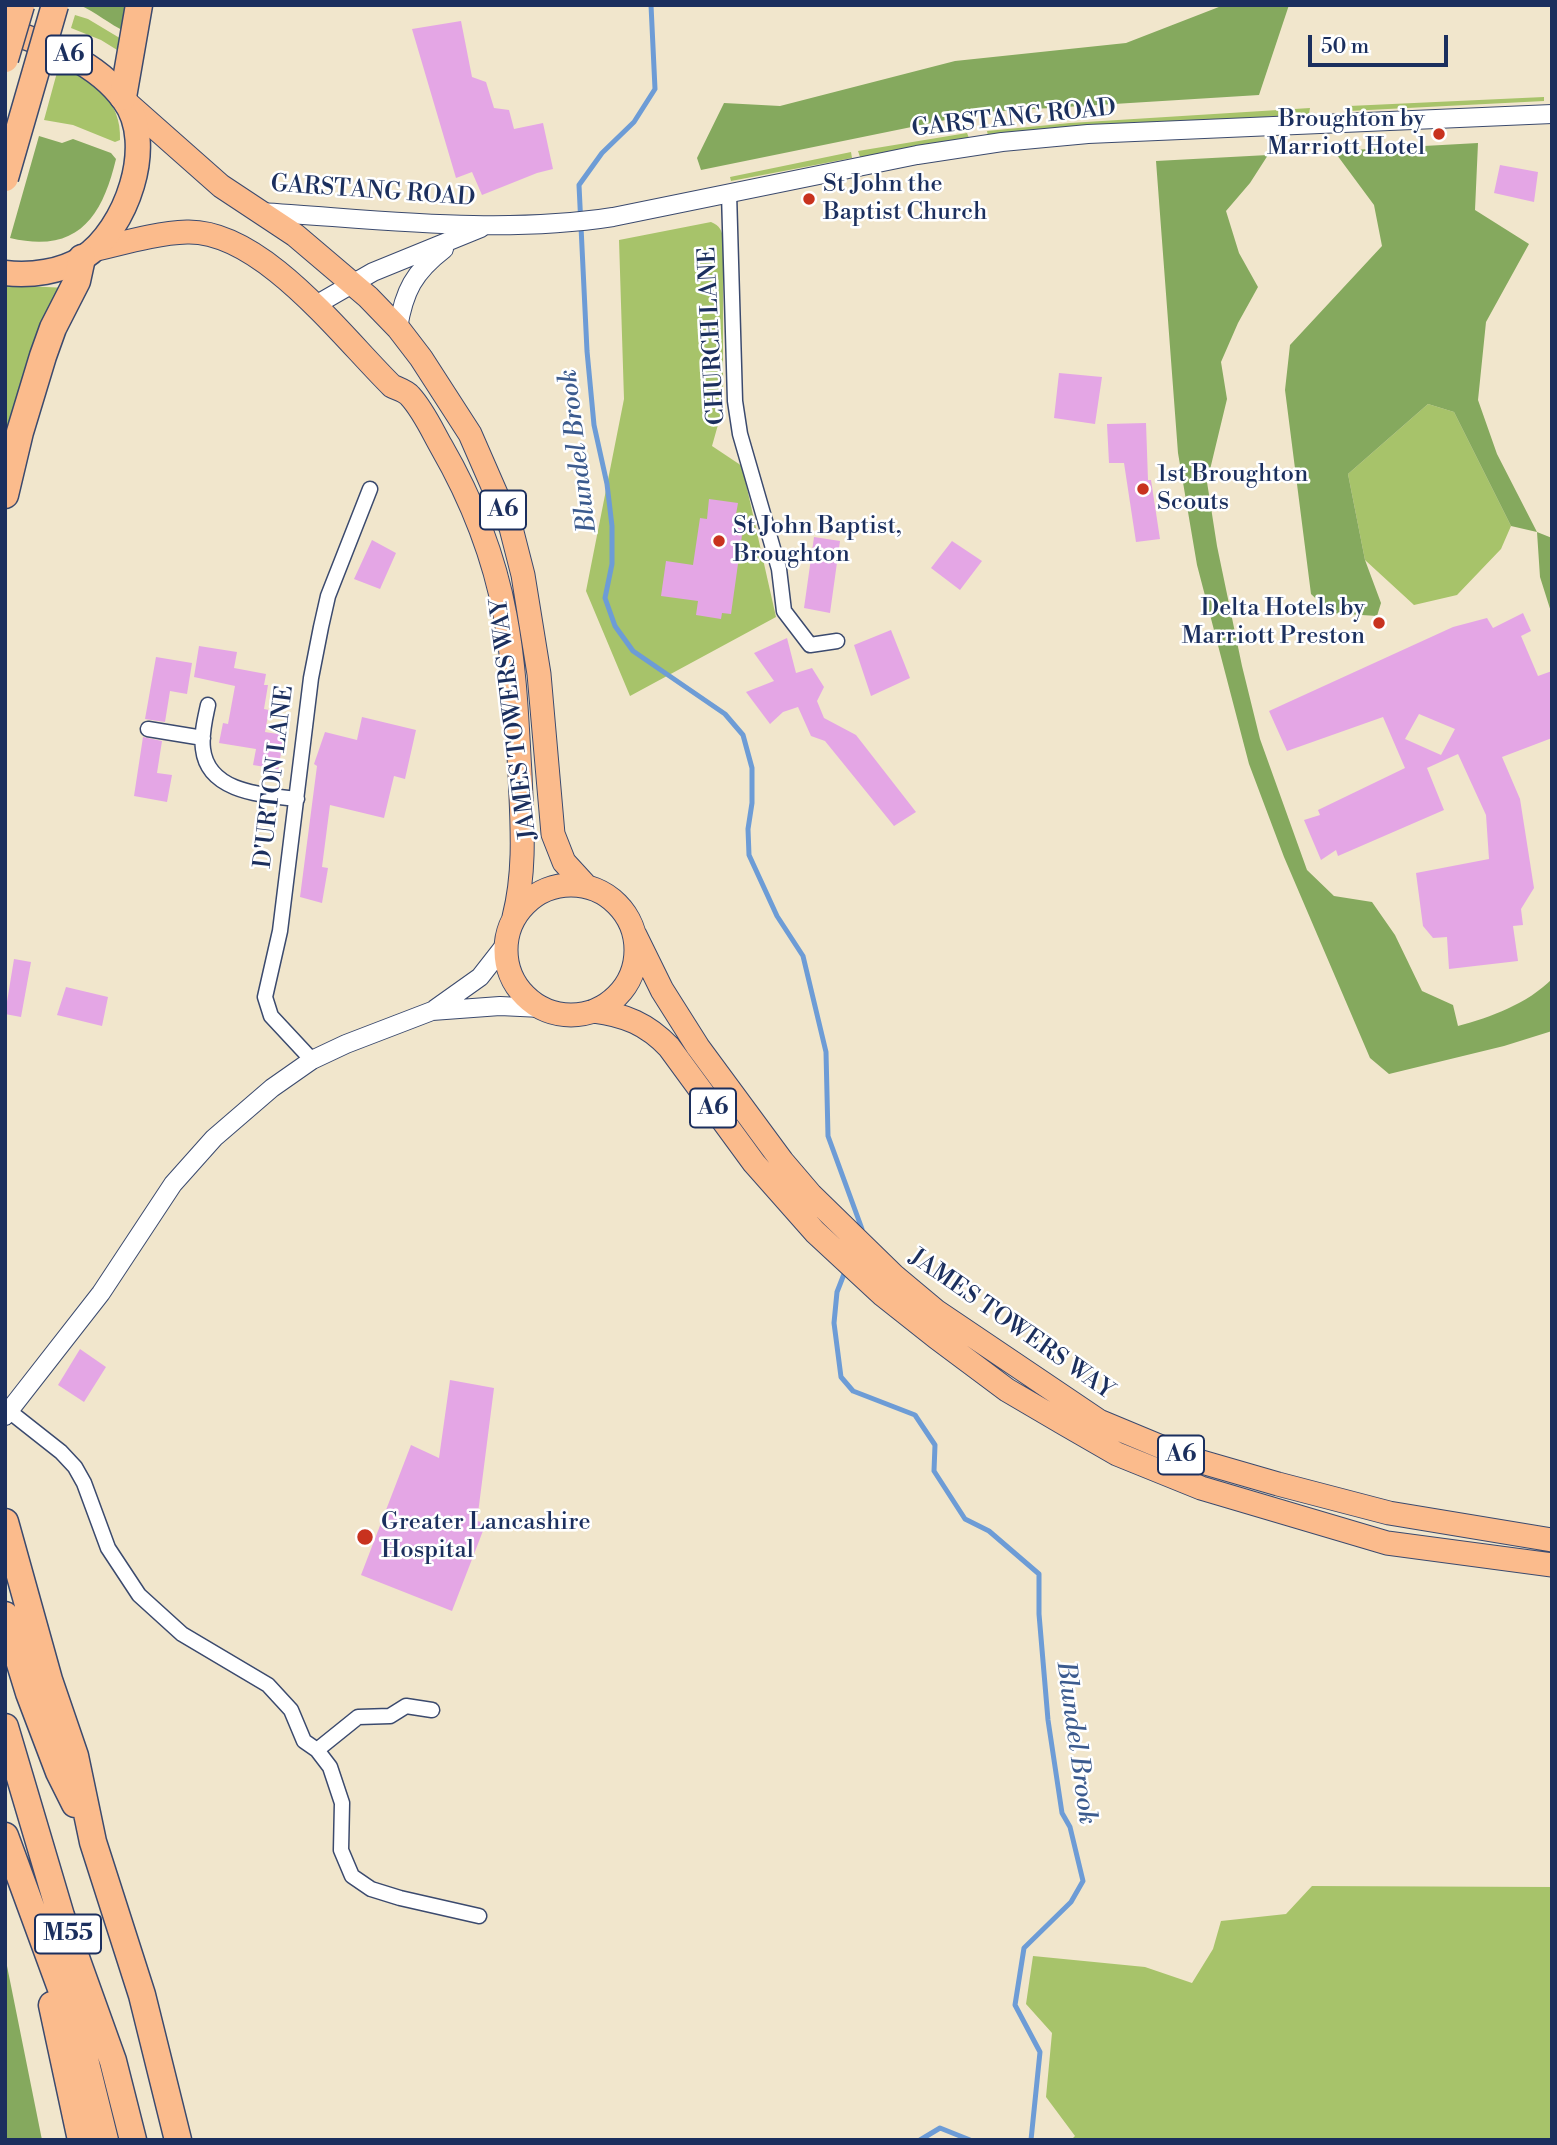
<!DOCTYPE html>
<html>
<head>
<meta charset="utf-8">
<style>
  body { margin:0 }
  #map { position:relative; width:1557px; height:2145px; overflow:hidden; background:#f1e6cc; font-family:"Libre Bodoni",serif }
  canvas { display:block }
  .frame { position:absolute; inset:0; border:7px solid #1b2f5e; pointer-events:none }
  .scale { position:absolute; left:1308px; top:35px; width:140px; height:32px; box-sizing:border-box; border:4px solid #1b2f5e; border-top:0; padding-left:9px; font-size:21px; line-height:24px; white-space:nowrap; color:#1b2f5e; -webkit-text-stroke:5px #fff; paint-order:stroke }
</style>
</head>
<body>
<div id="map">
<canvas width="1557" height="2145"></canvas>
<div class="frame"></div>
<div class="scale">50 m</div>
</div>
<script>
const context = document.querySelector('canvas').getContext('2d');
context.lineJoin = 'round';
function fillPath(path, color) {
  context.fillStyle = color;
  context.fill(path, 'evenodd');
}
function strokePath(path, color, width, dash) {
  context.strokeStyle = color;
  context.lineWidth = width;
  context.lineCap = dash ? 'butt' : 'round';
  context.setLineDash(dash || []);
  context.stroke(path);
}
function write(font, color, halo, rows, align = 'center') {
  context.font = font + ' "Libre Bodoni",serif';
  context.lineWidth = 5;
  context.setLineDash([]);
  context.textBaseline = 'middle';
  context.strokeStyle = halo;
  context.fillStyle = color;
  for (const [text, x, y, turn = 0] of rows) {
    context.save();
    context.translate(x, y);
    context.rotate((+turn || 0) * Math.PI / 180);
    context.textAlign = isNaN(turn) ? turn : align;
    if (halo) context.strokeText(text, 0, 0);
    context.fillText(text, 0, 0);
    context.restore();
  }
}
fillPath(new Path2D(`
  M 75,15 L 88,19 L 123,40 L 122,53 L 101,40 L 71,28 Z
  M 59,65 C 93,78 122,101 120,140 L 115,142 L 73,125 L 44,120 Z
  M 1544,97 L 1544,101 L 1349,111 L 1349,106 Z
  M 1310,108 L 1309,114 L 988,136 L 987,131 L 1070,123 Z
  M 967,133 L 969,138 L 860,157 L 858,151 Z
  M 851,152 L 852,158 L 731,181 L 730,177 Z
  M 711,222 C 720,226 722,230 723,239 L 723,407 L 712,446 L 742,466 L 776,617 L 630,696 L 586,591 L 624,399 L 619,240 Z
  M 5,285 L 67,288 L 5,461 Z
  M 1428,404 L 1454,412 L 1511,526 L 1501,549 L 1457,595 L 1414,605 L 1365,560 L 1348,474 Z
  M 1312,1886 L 1552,1887 L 1552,2140 L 1071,2140 L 1075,2136 L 1046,2097 L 1052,2033 L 1026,2004 L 1033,1956 L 1145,1967 L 1192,1983 L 1213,1949 L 1221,1921 L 1286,1914 Z`), '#a7c36a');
fillPath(new Path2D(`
  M 79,5 L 132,5 L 126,32 C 109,24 96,12 79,5 Z
  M 1224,5 L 1289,5 L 1259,95 L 985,112 L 701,170 L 697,158 L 724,103 L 780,106 L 955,61 L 1126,43 Z
  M 39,136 L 62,143 L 73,139 L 111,153 L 116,159 C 102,218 77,254 10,238 Z
  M 1478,143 L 1475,210 L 1529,244 L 1486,322 L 1478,400 L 1497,454 L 1537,532 L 1552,538 L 1552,615 L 1540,577 L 1537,532 L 1511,526 L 1454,412 L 1428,404 L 1348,474 L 1365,560 L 1381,603 L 1377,616 L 1331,613 L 1311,594 L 1285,390 L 1290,345 L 1382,246 L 1374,205 L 1334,151 Z
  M 1268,155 L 1250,183 L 1226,211 L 1239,253 L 1258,287 L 1238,323 L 1221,362 L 1227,399 L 1207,482 L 1217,546 L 1242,666 L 1260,739 L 1307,870 L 1334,896 L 1372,902 L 1395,935 L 1422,991 L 1453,1005 L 1458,1026 C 1491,1017 1527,1004 1552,979 L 1552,1031 L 1504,1046 L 1389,1074 L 1370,1058 L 1284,857 L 1249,764 L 1197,565 L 1178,453 L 1156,161 Z
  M 5,1956 L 42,2140 L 5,2140 Z`), '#85a95e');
strokePath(new Path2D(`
  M 651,5 L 655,89 L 634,122 L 602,153 L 579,185 L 587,351 L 594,425 L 607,484 L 612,526 L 612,564 L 605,598 L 615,626 L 633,651 L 725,714 L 743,735 L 752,768 L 752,803 L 748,829 L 749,855 L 777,916 L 803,956 L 826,1052 L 828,1136 L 862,1229 L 860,1234
  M 846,1269 L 837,1292 L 834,1323 L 841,1377 L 853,1391 L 915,1415 L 935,1445 L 934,1471 L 965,1519 L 989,1531 L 1039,1574 L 1039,1614 L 1048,1720 L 1062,1813 L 1070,1827 L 1083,1881 L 1071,1902 L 1024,1948 L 1015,2005 L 1040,2052 L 1031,2140
  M 920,2140 L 940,2128 L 970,2140`), '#6d9cd6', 5);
fillPath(new Path2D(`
  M 461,21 L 472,77 L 486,82 L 494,108 L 509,110 L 514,129 L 543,123 L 553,169 L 537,173 L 482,195 L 472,172 L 456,178 L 412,29 Z
  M 1500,165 L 1538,172 L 1534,202 L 1494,193 Z
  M 1059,373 L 1102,377 L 1095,424 L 1054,418 Z
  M 1146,423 L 1148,480 L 1151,480 L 1160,539 L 1136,542 L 1124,463 L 1109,463 L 1107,424 Z
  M 709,499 L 738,503 L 735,520 L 744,521 L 731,614 L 722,613 L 721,619 L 696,615 L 698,601 L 661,596 L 666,561 L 693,565 L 700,518 L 707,519 Z
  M 814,537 L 840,541 L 830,613 L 804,608 Z
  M 372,540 L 396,553 L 380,589 L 354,579 Z
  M 952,541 L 982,561 L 960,590 L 931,568 Z
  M 1523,613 L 1531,631 L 1521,636 L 1538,676 L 1552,671 L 1552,738 L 1502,757 L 1520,799 L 1534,888 L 1521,909 L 1523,925 L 1513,926 L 1518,961 L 1449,969 L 1447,937 L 1433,938 L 1423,926 L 1416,873 L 1489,859 L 1486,815 L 1458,754 L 1427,768 L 1444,810 L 1338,856 L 1336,850 L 1321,860 L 1304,820 L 1320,815 L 1318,810 L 1405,768 L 1383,717 L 1287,751 L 1269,711 L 1453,627 L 1487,618 L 1493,628 ZM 1419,714 L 1455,729 L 1441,755 L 1405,739 Z
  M 891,630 L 910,678 L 871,696 L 854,645 Z
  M 787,638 L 796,673 L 812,668 L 824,687 L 817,701 L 824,718 L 856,735 L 916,812 L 894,826 L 825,741 L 811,736 L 798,707 L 783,712 L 770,724 L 746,692 L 774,681 L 754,653 Z
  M 199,646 L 237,652 L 234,668 L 266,674 L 264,685 L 268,685 L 264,709 L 269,710 L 265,732 L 284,735 L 277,777 L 263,775 L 265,767 L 253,765 L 256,749 L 219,743 L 223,723 L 228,724 L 235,686 L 194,677 Z
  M 156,657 L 192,663 L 187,694 L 170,691 L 165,722 L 145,719 Z
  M 362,717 L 416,730 L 405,779 L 394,776 L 384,818 L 330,805 L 322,867 L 328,868 L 322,903 L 300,897 L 317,766 L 314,764 L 325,732 L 357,740 Z
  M 143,737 L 162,741 L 157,773 L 172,775 L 167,802 L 134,796 Z
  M 14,959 L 31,962 L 21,1017 L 5,1014 Z
  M 66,987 L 108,997 L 102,1026 L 57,1015 Z
  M 80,1349 L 106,1367 L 84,1402 L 58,1385 Z
  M 450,1380 L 494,1388 L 477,1521 L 486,1523 L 452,1611 L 361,1575 L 411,1445 L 439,1458 Z`), '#e4a6e5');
const minor = new Path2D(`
  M 729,193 L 735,401 L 740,434 L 779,569 L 784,611 L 810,645 L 837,641
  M 208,705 C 205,719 201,734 203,749 C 208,793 264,795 297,799
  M 148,729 L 203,738
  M 312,1060 L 271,1016 L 265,997 L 280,931 L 311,678 L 321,627 L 328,596 L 370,489
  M 9,1411 L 61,1452 L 75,1467 L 84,1483 L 108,1548 L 139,1595 L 182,1634 L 268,1685 L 291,1710 L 304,1741 L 317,1750 L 330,1767 L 342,1803 L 341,1850 L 352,1876 L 371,1889 L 400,1898 L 479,1916
  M 317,1750 L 358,1717 L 390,1716 L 406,1706 L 432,1710`);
const tertiary = new Path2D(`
  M 260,212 C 377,219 496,235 613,217 L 917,155 L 1002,142 L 1088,134 L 1552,114
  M 314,306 L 373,272 L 481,228
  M 398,328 C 404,291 414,272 444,249
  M 435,1009 L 480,977 L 505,945
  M 5,1416 L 101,1293 L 173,1184 L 214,1138 L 272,1088 L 312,1060 L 346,1044 L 432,1011 L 500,1006 L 541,1008`);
const primary = new Path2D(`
  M 126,102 L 221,186 L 295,235 L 368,297 L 398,328 L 421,358 L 470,434 L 511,528 L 523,575 L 539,674 L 553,834 L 564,862 L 586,886
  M 93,250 C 123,243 156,233 187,232 C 262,230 342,337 392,386 C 398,389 406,391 410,396 C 423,410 432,430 441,446 C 471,498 494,556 505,615 C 515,667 517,721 520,774 C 522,823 526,870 514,917
  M506 950a65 65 0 1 1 130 0a65 65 0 1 1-130 0Z
  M 635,935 L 662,990 L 698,1047 L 782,1161 L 811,1195 L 893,1275 L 936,1311 L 1099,1421 L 1188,1458 L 1278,1484 L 1389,1513 L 1552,1540
  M 594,1011 C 625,1015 647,1024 669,1047 L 754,1163 L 815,1232 L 883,1295 L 936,1337 L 1007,1390 L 1065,1424 L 1117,1454 L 1201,1488 L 1387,1543 L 1552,1565`);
const trunk = new Path2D(`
  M 5,30 C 47,44 97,62 124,100 C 157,144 126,230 83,258 C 61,272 31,276 5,273`);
const motorway = new Path2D(`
  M 123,97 L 139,5
  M 5,495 L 20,432 L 43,356 L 53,328 L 77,281 L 82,258
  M 5,1522 L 49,1680 L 75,1756 L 93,1842 L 142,1995 L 178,2140
  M 5,1615 L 29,1693 L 59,1772 L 75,1804
  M 5,1727 L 61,1916 L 113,2061 L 133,2140
  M 5,1836 L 81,2043 L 105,2140
  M 52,2005 L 81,2140`);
strokePath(minor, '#3b4a6e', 17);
strokePath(tertiary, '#3b4a6e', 20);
strokePath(primary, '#3b4a6e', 25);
strokePath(trunk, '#3b4a6e', 27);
strokePath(motorway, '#3b4a6e', 29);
strokePath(minor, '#fff', 14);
strokePath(tertiary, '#fff', 18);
strokePath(primary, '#fbbb8c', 23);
strokePath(trunk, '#fbbb8c', 24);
strokePath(motorway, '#fbbb8c', 26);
const motorwayBridge = new Path2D(`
  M 5,59 L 21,5
  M 5,178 L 55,5`);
strokePath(motorwayBridge, '#3b4a6e', 29, []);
strokePath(motorwayBridge, '#fbbb8c', 26);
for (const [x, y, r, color] of [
  [1439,134,7,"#c8321e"],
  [809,199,7,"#c8321e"],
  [1143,489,7,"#c8321e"],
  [719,541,7,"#c8321e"],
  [1379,623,7,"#c8321e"],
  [365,1537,9,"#c8321e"]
]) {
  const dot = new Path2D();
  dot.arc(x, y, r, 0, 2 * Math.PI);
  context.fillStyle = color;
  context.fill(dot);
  strokePath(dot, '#fff', 2.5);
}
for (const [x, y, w] of [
  [69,55,46],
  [503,510,46],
  [713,1108,46],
  [1181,1455,46],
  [68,1934,66]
]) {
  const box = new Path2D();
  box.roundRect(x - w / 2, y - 19.5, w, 39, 5);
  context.fillStyle = '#fff';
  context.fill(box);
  strokePath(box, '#1b2f5e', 2);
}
write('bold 23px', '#1b2f5e', null, [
  ["A6",69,55],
  ["A6",503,510],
  ["A6",713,1108],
  ["A6",1181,1455],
  ["M55",68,1934]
]);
write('24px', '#1b2f5e', '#fff', [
  ["GARSTANG ROAD",1014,119,-6],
  ["GARSTANG ROAD",373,192,4],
  ["CHURCH LANE",713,336,-93],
  ["JAMES TOWERS WAY",515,719,-97],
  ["D'URTON LANE",275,777,-83],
  ["JAMES TOWERS WAY",1011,1325,35]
]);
write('24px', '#1b2f5e', '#fff', [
  ["Broughton by",1425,120,"right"],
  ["Marriott Hotel",1425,148,"right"],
  ["St John the",823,185],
  ["Baptist Church",823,213],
  ["1st Broughton",1157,475],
  ["Scouts",1157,503],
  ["St John Baptist,",733,527],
  ["Broughton",733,555],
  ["Delta Hotels by",1365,609,"right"],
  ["Marriott Preston",1365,637,"right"],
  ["Greater Lancashire",381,1523],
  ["Hospital",381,1551]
], 'left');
write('italic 26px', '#3c5b8e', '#fff', [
  ["Blundel Brook",579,451,-97],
  ["Blundel Brook",1075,1743,82]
]);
</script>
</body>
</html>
